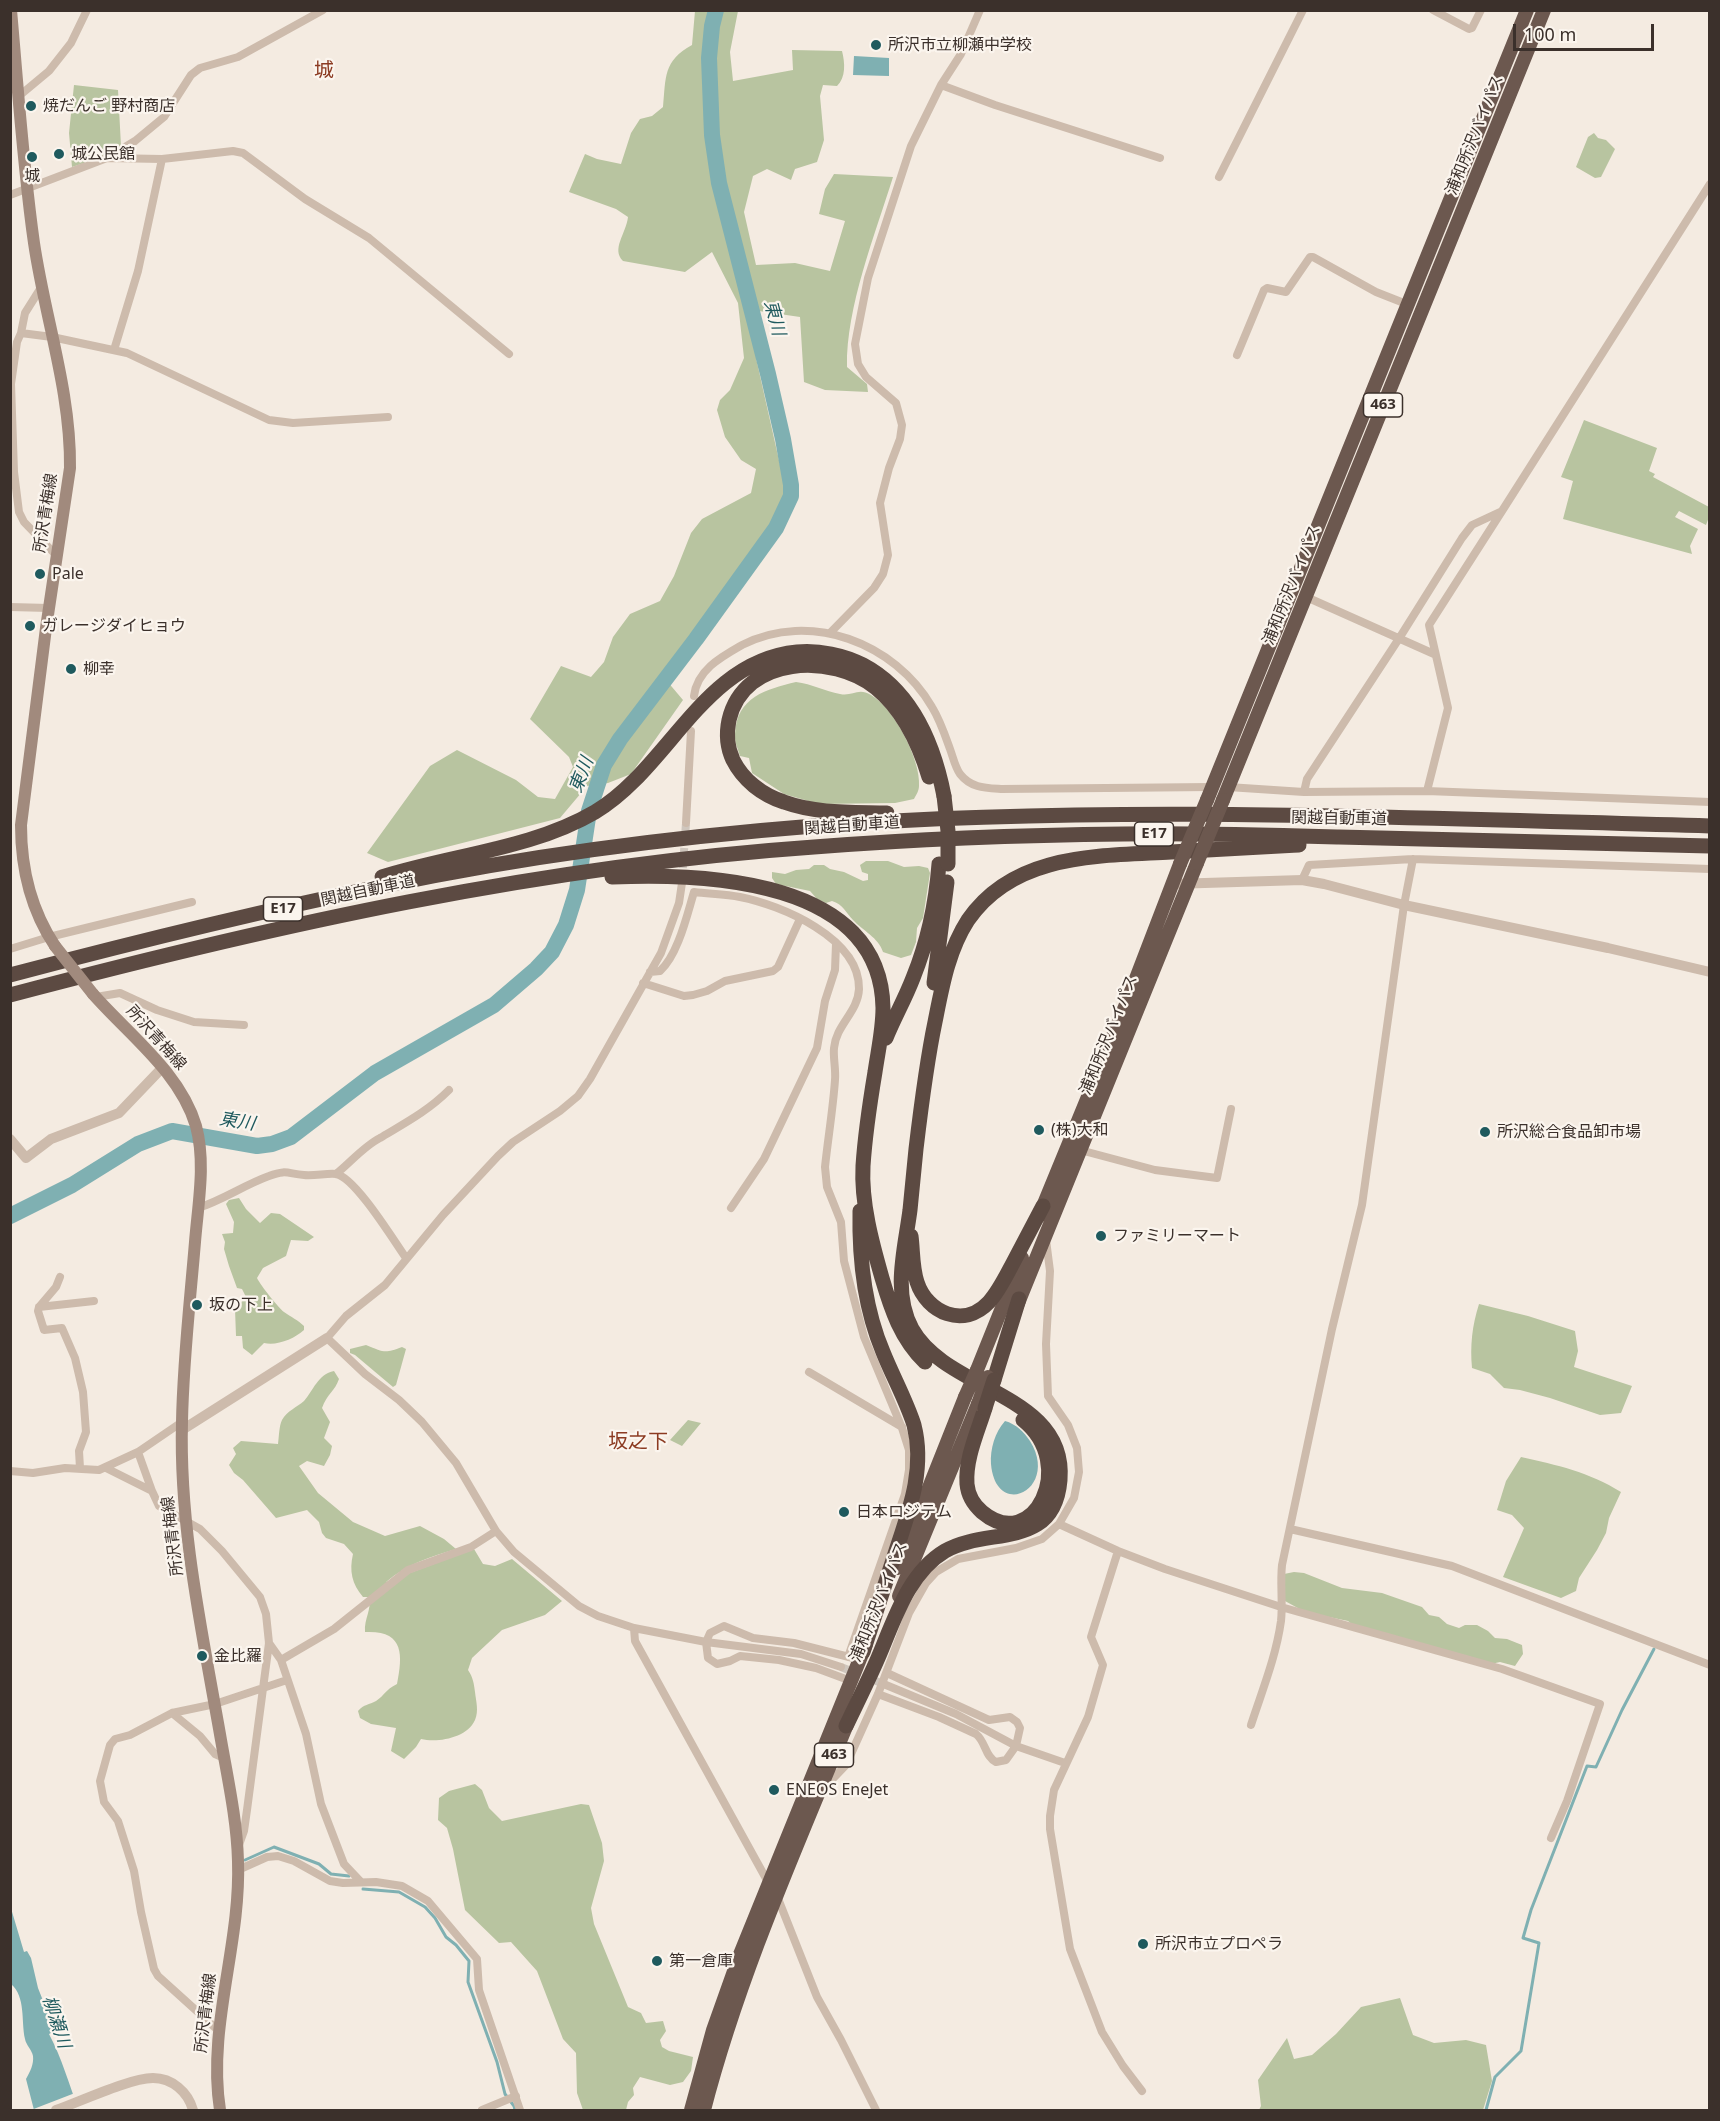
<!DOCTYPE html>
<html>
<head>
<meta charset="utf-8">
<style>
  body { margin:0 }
  #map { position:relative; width:1720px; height:2121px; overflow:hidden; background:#f4ebe1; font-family:"Noto Sans",sans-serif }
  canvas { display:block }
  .frame { position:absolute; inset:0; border:12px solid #3b302b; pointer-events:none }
  .scale { position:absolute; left:1513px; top:24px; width:141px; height:27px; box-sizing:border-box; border:3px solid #3b302b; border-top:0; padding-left:8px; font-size:18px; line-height:21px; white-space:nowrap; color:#3b302b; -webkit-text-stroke:4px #fbf5ee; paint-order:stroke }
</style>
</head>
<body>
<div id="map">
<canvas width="1720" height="2121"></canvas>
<div class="frame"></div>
<div class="scale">100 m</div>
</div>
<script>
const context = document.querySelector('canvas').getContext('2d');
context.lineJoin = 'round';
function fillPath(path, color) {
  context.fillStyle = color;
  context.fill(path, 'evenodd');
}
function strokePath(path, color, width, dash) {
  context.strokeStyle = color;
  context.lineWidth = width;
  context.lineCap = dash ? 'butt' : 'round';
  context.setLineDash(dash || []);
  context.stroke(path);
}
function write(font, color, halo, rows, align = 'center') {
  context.font = font + ' "Noto Sans","Noto Sans JP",sans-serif';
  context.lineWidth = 4.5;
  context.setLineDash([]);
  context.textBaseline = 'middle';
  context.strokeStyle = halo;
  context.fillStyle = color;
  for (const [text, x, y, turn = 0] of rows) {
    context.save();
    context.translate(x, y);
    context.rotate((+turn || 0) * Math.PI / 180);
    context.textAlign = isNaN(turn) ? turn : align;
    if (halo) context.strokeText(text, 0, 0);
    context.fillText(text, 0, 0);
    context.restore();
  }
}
fillPath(new Path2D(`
  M 695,11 L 738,11 L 730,52 L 733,81 L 793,70 L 792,50 L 842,51 C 845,63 846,77 837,86 L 823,85 L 820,96 L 824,140 L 817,162 L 795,169 L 791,180 L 767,169 L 753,176 L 744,212 L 756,265 L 795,263 L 830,271 L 845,221 L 819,214 L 825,189 L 834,174 L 893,177 C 875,235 846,307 847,367 L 867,384 L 868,392 L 825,390 L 804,382 L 800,317 L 759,311 L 756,358 L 787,496 L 783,510 L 775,523 L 661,674 L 683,700 L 631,774 L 608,783 L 587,786 L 560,818 L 388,862 L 367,853 L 430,766 L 457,750 L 516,780 L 538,797 L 555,799 L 573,767 L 569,757 L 530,719 L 561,666 L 591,677 L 604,662 L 613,637 L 630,614 L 660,601 L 674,576 L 691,533 L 702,519 L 751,493 L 756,469 L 741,460 L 725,437 L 717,410 L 720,400 L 730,390 L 744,358 L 738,303 L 712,252 L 685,272 L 623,261 C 611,249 626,234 628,217 L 616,209 L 569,192 L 585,154 L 597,159 L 621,164 L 631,133 L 640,119 L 652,116 L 663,107 C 666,77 663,61 692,45 Z
  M 74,85 L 118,90 L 121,146 L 103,157 L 72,167 L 69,133 Z
  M 1594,133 L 1598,138 L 1606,140 L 1615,149 L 1601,177 L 1595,178 L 1576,167 L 1588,137 Z
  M 1584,420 L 1657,448 L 1649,471 L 1655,474 L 1653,477 L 1709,507 L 1709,517 L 1706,525 L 1679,511 L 1675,517 L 1698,529 L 1690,546 L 1692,554 L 1563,519 L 1573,481 L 1561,477 Z
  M 796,682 C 812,684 825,691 840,694 C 852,697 858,687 871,695 C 894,708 921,760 919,786 C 919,791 916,795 914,799 L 895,803 L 819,804 L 784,794 L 752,773 L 749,758 L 740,756 C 738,749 734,741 735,734 C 736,697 767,689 796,682 Z
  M 866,861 L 888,861 L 904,867 L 919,866 L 928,868 L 930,873 L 923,918 L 917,928 L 916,942 L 911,955 L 901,958 L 883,952 C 879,938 862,930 853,920 C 846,913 843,904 832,901 L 826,903 L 817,899 L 810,891 L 776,884 L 772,878 L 772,872 L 785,874 L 796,870 L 809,869 L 814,865 L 824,865 L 830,869 L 844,872 L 863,881 L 868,880 L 868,874 L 862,872 L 860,865 Z
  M 239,1198 L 246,1209 L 260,1223 L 271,1213 L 280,1214 L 314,1237 L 308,1241 L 291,1240 L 286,1256 L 263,1268 L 257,1278 C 261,1286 278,1307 284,1312 C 291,1317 298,1320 304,1326 L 304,1330 C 294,1339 277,1346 264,1343 L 252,1355 L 243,1348 L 242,1336 L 236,1336 L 235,1309 L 246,1297 L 242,1289 L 237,1288 L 229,1266 L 224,1249 L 225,1242 L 222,1234 L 233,1233 L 234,1222 L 226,1204 L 229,1200 Z
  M 1479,1304 L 1528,1316 L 1575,1331 L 1578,1351 L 1574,1367 L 1632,1386 L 1621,1413 L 1600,1415 L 1550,1398 L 1520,1390 L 1504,1388 L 1490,1374 L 1472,1368 C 1470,1346 1472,1326 1479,1304 Z
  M 366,1345 C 384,1352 384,1354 402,1347 L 406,1349 L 396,1385 L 393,1387 L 355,1355 L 350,1353 L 350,1349 Z
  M 334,1371 L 339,1379 C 335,1391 327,1394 322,1408 L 330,1422 L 324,1438 L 332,1446 L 330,1455 L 324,1466 L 307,1461 L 299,1466 L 318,1493 L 353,1522 L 385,1536 L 420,1526 L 444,1539 L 456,1549 C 430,1557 407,1564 386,1582 L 474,1549 L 483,1564 L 495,1566 L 512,1559 L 562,1601 L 545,1615 L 502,1630 L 472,1658 L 468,1670 C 473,1677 474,1684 475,1692 C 476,1701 479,1711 475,1720 C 467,1738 438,1743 421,1739 L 416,1747 L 404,1759 L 391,1751 L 396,1728 L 371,1724 L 360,1718 L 358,1711 C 364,1704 369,1705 376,1701 C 385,1695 385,1690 397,1684 C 403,1654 404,1630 365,1632 C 364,1618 372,1610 369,1597 L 363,1597 C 352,1584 349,1571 353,1554 L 344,1544 L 326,1538 L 322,1533 L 319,1522 L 307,1510 L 276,1518 L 243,1480 L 234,1473 L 229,1465 L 236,1454 L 233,1448 L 241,1441 L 278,1444 C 279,1437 279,1426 282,1420 C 287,1411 297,1407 304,1401 C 313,1391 318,1374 334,1371 Z
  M 688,1420 L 701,1423 L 682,1446 L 670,1440 Z
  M 1521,1457 C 1557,1465 1589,1472 1621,1492 L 1609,1518 L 1606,1533 L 1597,1550 L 1579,1578 L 1576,1591 L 1561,1598 L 1503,1577 L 1524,1528 L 1512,1515 L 1497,1510 L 1506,1481 Z
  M 1294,1572 L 1304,1573 L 1342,1588 L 1382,1593 L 1422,1607 L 1429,1615 L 1439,1617 L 1447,1624 L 1459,1628 L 1465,1625 L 1477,1625 L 1488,1631 L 1495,1638 L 1507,1639 L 1522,1645 L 1523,1654 L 1515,1666 L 1500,1662 L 1491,1664 L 1354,1626 L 1348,1621 L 1305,1612 L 1285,1601 L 1284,1574 Z
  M 475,1784 L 482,1790 L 489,1808 L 502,1821 L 581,1804 L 589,1805 L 602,1843 L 604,1861 L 591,1908 L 594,1924 L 628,2007 L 641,2013 L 646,2023 L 663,2021 L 666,2031 L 660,2040 L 662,2047 L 669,2051 L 693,2057 L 691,2071 L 683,2082 L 670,2085 L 640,2077 L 633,2088 L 634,2095 L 628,2102 L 626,2110 L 583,2110 L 577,2093 L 576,2053 L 563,2039 L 537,1971 L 511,1942 L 499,1943 L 465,1910 L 453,1849 L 447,1828 L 438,1820 L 439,1798 L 449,1791 Z
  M 1400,1998 L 1413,2035 L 1434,2043 L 1466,2040 L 1486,2045 L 1492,2081 L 1483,2110 L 1259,2110 L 1261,2106 L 1258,2080 L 1287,2038 L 1294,2059 L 1312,2055 L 1336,2034 L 1361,2007 Z`), '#b8c4a0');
fillPath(new Path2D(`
  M 854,56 L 889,58 L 889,76 L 853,75 Z
  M 1005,1421 C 1016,1424 1024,1432 1030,1441 C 1060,1489 996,1521 991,1464 C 990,1449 995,1432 1005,1421 Z
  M 10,1905 L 24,1952 L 27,1951 L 31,1958 L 38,1988 L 55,2031 L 49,2034 C 62,2058 69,2085 79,2110 L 34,2110 L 26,2079 C 30,2072 34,2064 33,2056 C 32,2050 26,2045 25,2039 C 21,2021 26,1997 11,1984 Z`), '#7fb0b2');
fillPath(new Path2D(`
  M 75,2093 L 81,2108 L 75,2110 L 31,2110 Z`), '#f4ebe1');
strokePath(new Path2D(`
  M 245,1860 L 274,1847 L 319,1864 L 331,1874 L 349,1876
  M 363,1889 L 399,1892 L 425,1907 L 435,1918 L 446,1937 L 456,1945 L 469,1961 L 468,1982 L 497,2062 L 505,2094 L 514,2106 L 515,2110
  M 1486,2110 L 1495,2077 L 1521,2051 L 1539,1943 L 1523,1938 L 1531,1910 L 1587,1766 L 1596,1767 L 1622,1710 L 1654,1649`), '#7fb0b2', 3);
strokePath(new Path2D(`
  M 10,1216 L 72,1185 L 138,1144 L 172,1131 L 257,1146 L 272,1144 L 291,1137 L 375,1073 L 494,1005 L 536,969 L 552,952 L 566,925 L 577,890 L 589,811 L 604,765 L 620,739 L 696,639 L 776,528 L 791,496 L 791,485 L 783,439 L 768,374 L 719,183 L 712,135 L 709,58 L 712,26 L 716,10`), '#7fb0b2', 16);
strokePath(new Path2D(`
  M 682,880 L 686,823
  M 841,1667 L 886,1685`), '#cfc6bd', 8, [8, 4]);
strokePath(new Path2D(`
  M 1433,10 L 1469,29 L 1472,28 L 1481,10
  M 941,85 L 995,105 L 1160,158
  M 19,96 L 49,71 L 71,43 L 87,10
  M 107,158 L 162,159 L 233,151 L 243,153 L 305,199 L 369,238 L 509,354
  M 1219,177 L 1303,10
  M 10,195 L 107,158 L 135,141 L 164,117 L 191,75 L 200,68 L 238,57 L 323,10
  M 42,286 L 25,313 L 21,333 L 17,342 L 11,384 L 14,472 L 19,512 L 24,522 L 56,555
  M 21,333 L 52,337 L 127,353 L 269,420 L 293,423 L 388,417
  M 114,350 L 138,271 L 162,159
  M 1237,355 L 1264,290 L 1267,288 L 1286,292 L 1310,257 L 1313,257 L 1376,292 L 1409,305
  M 1304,596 L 1434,654
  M 10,607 L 49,608
  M 830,633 L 874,588 L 883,574 L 888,555 L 880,503 L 889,468 L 900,439 L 902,425 L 896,403 L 866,377 L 858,364 L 855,344 L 868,278 L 911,146 L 941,85 L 961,54 L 980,10
  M 694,696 C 697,670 721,657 742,645 C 810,610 895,643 932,707 C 940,720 945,735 950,749 C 953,757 955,767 960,774 C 971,788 985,788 1001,789 L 1211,787
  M 1228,787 L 1304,792 L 1427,791 L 1710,802
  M 1427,791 L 1448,708 L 1429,625 L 1502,511
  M 1304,792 L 1307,779 L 1400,637 L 1462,538 L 1472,525 L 1502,511 L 1710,184
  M 686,823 L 691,731
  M 1302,880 L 1309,865 L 1413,859 L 1710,869
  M 682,883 L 679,903 L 661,953 L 590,1079 L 578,1096 L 560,1111 L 513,1142 L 498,1156 L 443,1215 L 385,1285 L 346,1316 L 327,1338 L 365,1374 L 399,1400 L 422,1422 L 456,1463 L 496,1531 L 514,1552 L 579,1606 L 598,1616 L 634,1628 L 706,1642 L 801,1654 L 841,1667
  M 10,949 L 49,937 L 192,902
  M 650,972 L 660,971 C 678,955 687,915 694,892 C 709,894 725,894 740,897 C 781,905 860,938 859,989 C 858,1012 836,1025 834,1048 C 833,1058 836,1069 835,1080 C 833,1109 828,1138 825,1167 L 827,1187 L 841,1222 L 844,1261 L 864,1337 L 902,1428 L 909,1450 L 909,1470 L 905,1494 L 848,1657
  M 643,983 L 684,996 L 693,995 L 707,991 L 725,981 L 773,971 L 778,967 L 800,919
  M 96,997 L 120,993 L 157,1010 L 194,1022 L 244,1025
  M 1080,1150 L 1155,1170 L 1217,1178 L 1231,1109
  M 336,1174 C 350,1163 364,1146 380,1138 C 405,1123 428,1111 449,1090
  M 198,1208 C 223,1200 244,1185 269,1176 C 287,1169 288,1174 304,1175 C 315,1176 327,1173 336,1174 C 355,1177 394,1241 406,1258
  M 731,1208 L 764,1159 L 817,1048 L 825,1001 L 835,970 L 836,944
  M 60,1277 L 56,1287 L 39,1307 L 38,1311 L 44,1330 L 62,1328 L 75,1358 L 83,1392 L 86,1432 L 79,1451 L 80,1468
  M 39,1307 L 94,1301
  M 809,1372 L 902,1427
  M 138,1452 L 152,1491
  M 106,1468 L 152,1491 L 159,1506 L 200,1529 L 222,1551 L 260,1597 L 266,1614 L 269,1643 L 247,1810 L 244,1831 L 239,1845
  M 10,1471 L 33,1473 L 65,1468 L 99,1470 L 138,1452 L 182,1422
  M 1059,1524 L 1118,1551 L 1165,1569 L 1281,1607 L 1502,1669 L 1600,1704 L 1567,1801 L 1551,1838
  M 1290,1529 L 1452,1566 L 1710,1665
  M 1118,1551 L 1091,1637 L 1103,1665 L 1088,1717 L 1054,1790 L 1050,1816 L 1050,1829 L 1070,1949 L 1102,2032 L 1123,2066 L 1142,2091
  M 634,1628 L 635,1641 L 769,1884
  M 269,1643 L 281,1660 L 306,1734 L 321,1804 L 344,1864 L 361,1882
  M 281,1660 L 334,1629 L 408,1570 L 471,1547 L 496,1531
  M 851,1681 L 816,1668 L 779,1660 L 740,1656 L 730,1661 L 717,1664 L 708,1658 L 706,1642 L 710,1633 L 724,1626 L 753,1638 L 794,1643 L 853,1658
  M 886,1685 L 956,1714 L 1016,1746 L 1065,1763
  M 878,1694 L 939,1717 L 976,1734 C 986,1742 985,1757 996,1762 L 1006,1760 L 1016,1746 L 1020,1728 L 1017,1722 L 1010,1717 L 989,1720 L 887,1673
  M 172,1713 L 200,1736 L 215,1754 L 224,1758
  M 1251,1725 C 1262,1691 1276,1657 1281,1621 C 1283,1603 1280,1584 1282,1565 L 1332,1329 L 1362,1205 L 1404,905 L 1413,859
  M 823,1789 L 846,1765 L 878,1694 L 909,1613 L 926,1583 L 936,1572 L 958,1559 L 1016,1548 L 1042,1539 L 1059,1524 L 1074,1498 L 1079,1472 L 1077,1448 L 1068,1425 L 1048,1396 L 1046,1344 L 1050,1271 L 1046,1240
  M 238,1870 L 267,1857 L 278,1856 L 294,1861 L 330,1881 L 343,1883 L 376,1882 L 402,1886 L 428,1901 L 477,1959 L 479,1990 L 520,2110
  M 777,1896 L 817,1997 L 841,2040 L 876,2110
  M 220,2032 L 158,1976 L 154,1969 L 141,1912 L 134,1871 L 118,1821 L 104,1802 L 100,1781 L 110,1745 L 115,1739 L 130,1735 L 172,1713 L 215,1704 L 287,1680
  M 482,2110 L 516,2096`), '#cdbbac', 8);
strokePath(new Path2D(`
  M 1172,884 L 1302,880 L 1324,884 L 1404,905 L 1608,948 L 1710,972
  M 10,1139 L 26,1158 L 51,1139 L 119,1113 L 162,1068
  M 182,1430 L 327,1338
  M 56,2110 C 79,2102 130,2078 153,2078 C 172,2078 188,2092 193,2110`), '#cdbbac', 10);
strokePath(new Path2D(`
  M 11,10 C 18,88 23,166 34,243 C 45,318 71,392 70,468 L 46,628 L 21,825 C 21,869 31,910 55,946
  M 93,994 C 129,1035 180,1072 196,1126 C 206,1163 198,1204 195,1242 C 190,1302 183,1362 182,1422 C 179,1529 203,1636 221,1740 C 228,1780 237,1821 238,1861 C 241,1945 207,2027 220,2110`), '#a18a7d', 12);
strokePath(new Path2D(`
  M 1207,800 L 1527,10
  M 1223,800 L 1544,10
  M 1039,1216 L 1127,1002 L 1180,864
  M 1016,1308 L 1197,863
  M 977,1370 L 1022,1258
  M 897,1568 L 965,1397
  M 899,1596 L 978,1404
  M 691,2110 L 713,2030 L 739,1957 L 866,1644
  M 704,2110 C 739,1975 797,1846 850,1717`), '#6c584f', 14);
strokePath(new Path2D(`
  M 887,813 C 853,812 817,814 784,802 C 762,795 743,780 733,760 C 727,747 726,734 729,720 C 744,655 833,653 876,688 C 903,710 919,744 929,777
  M 382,877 C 451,855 532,849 595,812 C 669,768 703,661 797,652 C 819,650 844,655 863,665 C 912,691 934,745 944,796
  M 612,877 C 705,873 881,879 883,1008 C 883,1030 878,1051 875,1072 C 870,1102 865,1135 863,1166 C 861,1203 872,1243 882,1278 C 891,1309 901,1339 925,1362
  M 10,975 C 135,942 261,911 388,885 C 526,856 673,837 814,826 C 1112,804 1411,818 1710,826
  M 934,983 L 947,882
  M 10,995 C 275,925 540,866 814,847 C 917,839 1020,835 1124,834 C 1196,833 1267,835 1339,837 C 1463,840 1586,843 1710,846
  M 886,1038 C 894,1018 905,999 913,978 C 928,941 936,903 939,864
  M 860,1211 C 859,1260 864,1307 883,1352 C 893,1377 906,1400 914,1425 C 926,1472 907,1516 893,1560 C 883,1590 873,1621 863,1652
  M 911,1236 C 913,1251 912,1267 917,1282 C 927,1313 964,1329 989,1302 C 999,1291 1006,1276 1013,1263 C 1023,1244 1033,1225 1043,1206
  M 994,1380 L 1019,1299
  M 985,1408 C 978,1431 965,1459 967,1484 C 968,1495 974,1505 982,1512 C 1033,1555 1079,1465 1023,1420
  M 846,1726 C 857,1703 868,1681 878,1658 C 894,1621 908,1573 945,1551 C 988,1526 1054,1551 1060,1480 C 1067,1393 947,1392 912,1329 C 892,1292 905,1249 910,1210 C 912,1190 914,1169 916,1149 C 921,1107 926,1065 935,1022 C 942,987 948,951 968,920 C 1014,853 1098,856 1171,852 C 1213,850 1256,847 1299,845`), '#5c4a42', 15);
strokePath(new Path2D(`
  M 55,946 L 93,994`), '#a18a7d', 12);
strokePath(new Path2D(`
  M 1197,863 L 1223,800
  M 1180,864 L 1207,800
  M 965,1397 L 977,1370
  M 978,1404 L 988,1377`), '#6c584f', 14);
strokePath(new Path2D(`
  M 944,796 L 948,831 L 948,864
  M 985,1408 L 994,1380`), '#5c4a42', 15);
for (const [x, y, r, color] of [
  [876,45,6,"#1f5a5e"],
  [31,106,6,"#1f5a5e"],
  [59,154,6,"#1f5a5e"],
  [32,157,6,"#1f5a5e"],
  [40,574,6,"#1f5a5e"],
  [30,626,6,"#1f5a5e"],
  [71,669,6,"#1f5a5e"],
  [1039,1130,6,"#1f5a5e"],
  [1485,1132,6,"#1f5a5e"],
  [1101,1236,6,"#1f5a5e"],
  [197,1305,6,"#1f5a5e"],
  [844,1512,6,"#1f5a5e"],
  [202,1656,6,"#1f5a5e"],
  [774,1790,6,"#1f5a5e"],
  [1143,1944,6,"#1f5a5e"],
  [657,1961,6,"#1f5a5e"]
]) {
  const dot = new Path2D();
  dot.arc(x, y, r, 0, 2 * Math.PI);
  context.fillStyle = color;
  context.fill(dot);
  strokePath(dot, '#fbf5ee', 2);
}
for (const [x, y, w] of [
  [1383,405,39],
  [1154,834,39],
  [283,909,39],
  [834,1755,39]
]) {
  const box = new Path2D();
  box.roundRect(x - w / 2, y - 12, w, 24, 4.5);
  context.fillStyle = '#fbf5ee';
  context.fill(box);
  strokePath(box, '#3b302b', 1.5);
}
write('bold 15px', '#3b302b', null, [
  ["463",1383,405],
  ["E17",1154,834],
  ["E17",283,909],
  ["463",834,1755]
]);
write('16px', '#3b302b', '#fbf5ee', [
  ["所沢市立柳瀬中学校",888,45],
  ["焼だんご 野村商店",43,106],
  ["城公民館",71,154],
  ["城",32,176,"center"],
  ["Pale",52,574],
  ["ガレージダイヒョウ",42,626],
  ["柳幸",83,669],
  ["(株)大和",1051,1130],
  ["所沢総合食品卸市場",1497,1132],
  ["ファミリーマート",1113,1236],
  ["坂の下上",209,1305],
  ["日本ロジテム",856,1512],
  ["金比羅",214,1656],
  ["ENEOS EneJet",786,1790],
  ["所沢市立プロペラ",1155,1944],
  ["第一倉庫",669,1961]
], 'left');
write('16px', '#3b302b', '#fbf5ee', [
  ["浦和所沢バイパス",1475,135,-68],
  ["所沢青梅線",46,513,-81],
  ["浦和所沢バイパス",1292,585,-68],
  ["関越自動車道",1339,819,1],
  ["関越自動車道",852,826,-4],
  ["関越自動車道",368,891,-12],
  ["浦和所沢バイパス",1109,1035,-68],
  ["所沢青梅線",156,1038,48],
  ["所沢青梅線",173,1536,-97],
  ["浦和所沢バイパス",879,1602,-68],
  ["所沢青梅線",206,2013,-83]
]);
write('italic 18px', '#1f5a5e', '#fbf5ee', [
  ["東川",774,318,75],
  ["東川",582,775,-69],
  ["東川",237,1122,9],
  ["柳瀬川",56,2022,72]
]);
write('20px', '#8c3b22', '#fbf5ee', [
  ["城",324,71],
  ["坂之下",638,1442]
]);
</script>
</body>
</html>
